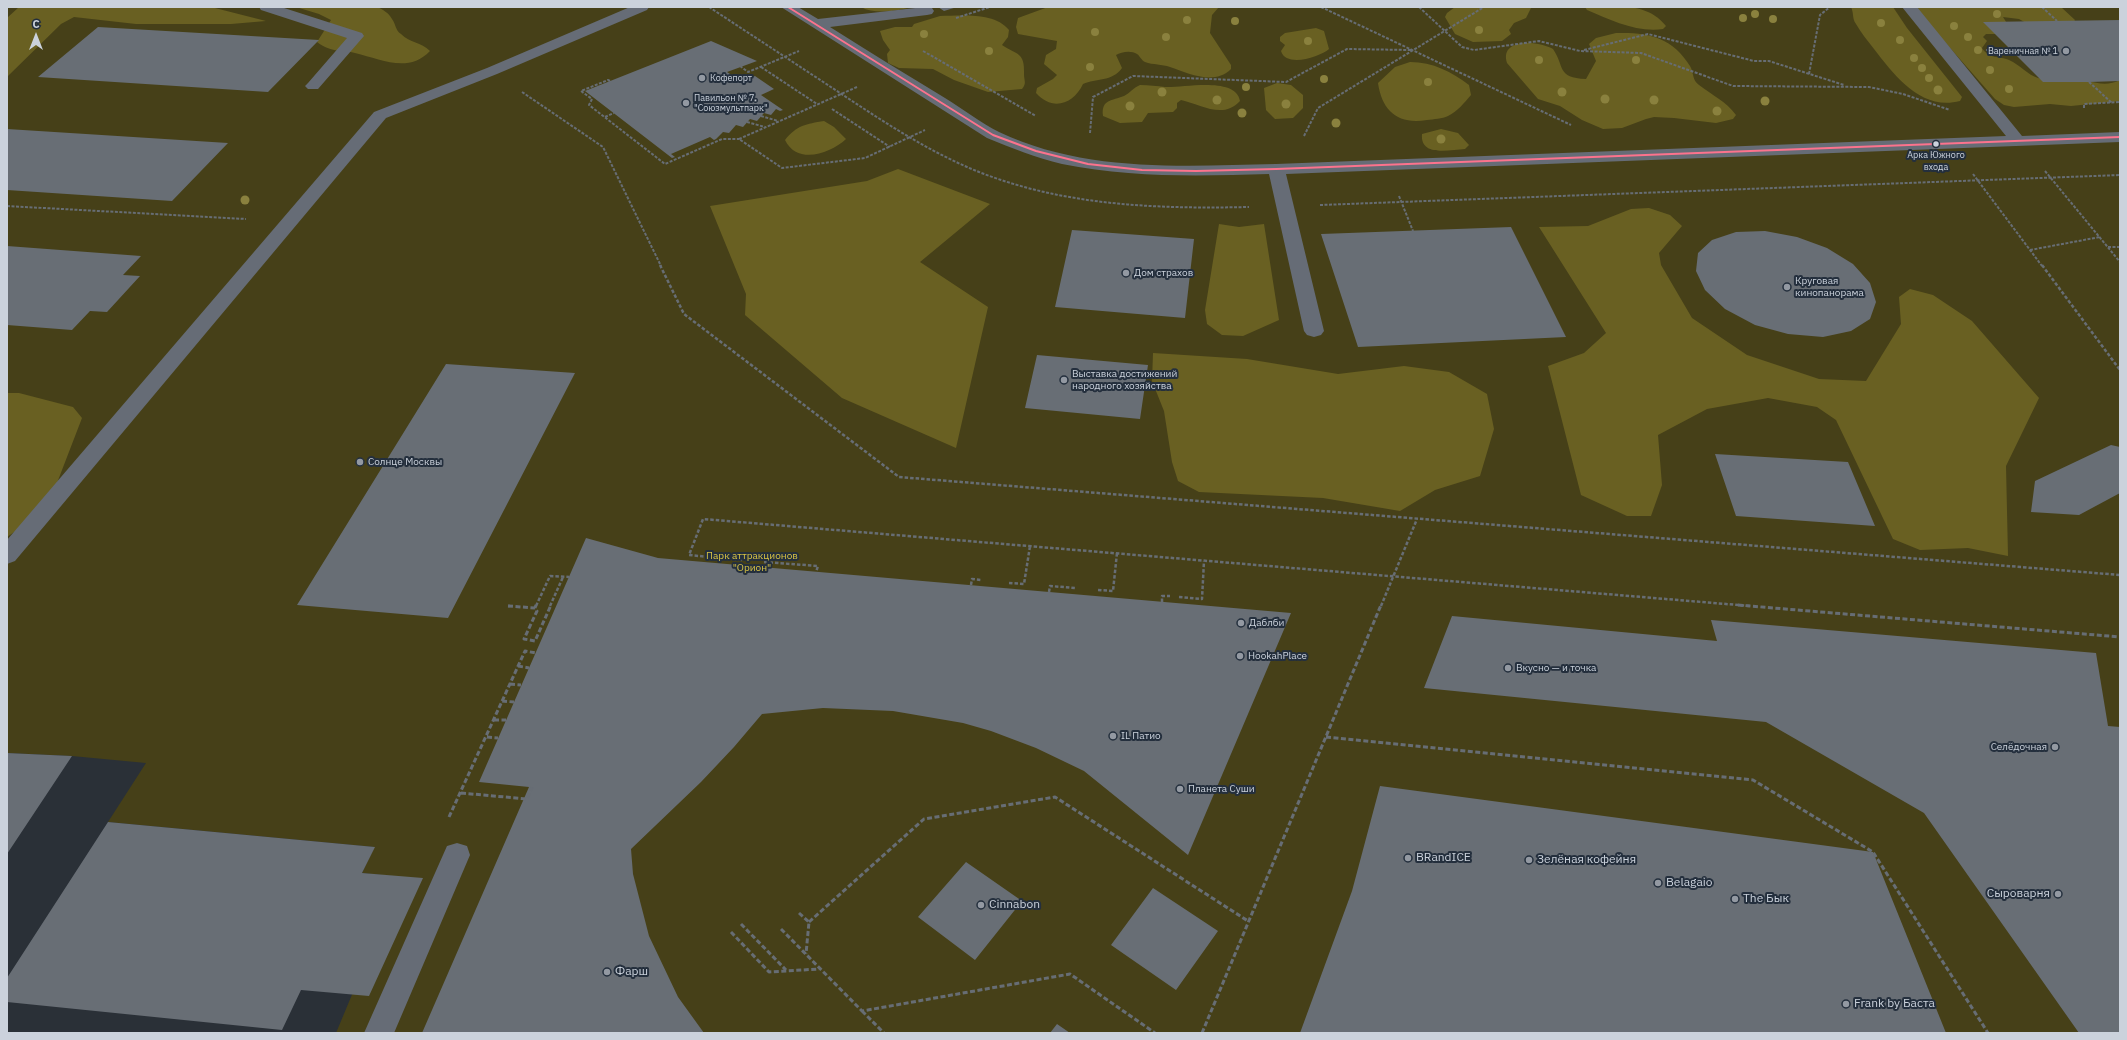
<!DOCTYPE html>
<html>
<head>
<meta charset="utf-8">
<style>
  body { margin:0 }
  #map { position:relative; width:2127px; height:1040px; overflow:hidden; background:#2a3037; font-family:"IBM Plex Sans",sans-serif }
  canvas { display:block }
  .frame { position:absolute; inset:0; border:8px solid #cbd2dc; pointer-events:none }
  .north { position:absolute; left:16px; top:16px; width:40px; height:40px; -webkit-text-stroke:3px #242f3d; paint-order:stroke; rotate:0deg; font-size:11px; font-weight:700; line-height:16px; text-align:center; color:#cbd2dc }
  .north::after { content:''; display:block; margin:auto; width:14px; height:18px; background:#cbd2dc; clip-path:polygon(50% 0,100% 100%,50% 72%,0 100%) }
</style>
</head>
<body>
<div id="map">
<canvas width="2127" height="1040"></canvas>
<div class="frame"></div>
<div class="north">С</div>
</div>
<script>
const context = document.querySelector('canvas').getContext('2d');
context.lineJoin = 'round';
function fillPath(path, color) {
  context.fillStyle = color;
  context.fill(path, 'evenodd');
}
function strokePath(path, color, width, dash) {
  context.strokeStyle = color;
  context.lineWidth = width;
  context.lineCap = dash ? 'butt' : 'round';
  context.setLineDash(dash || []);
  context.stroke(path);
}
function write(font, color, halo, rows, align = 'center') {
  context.font = font + ' "IBM Plex Sans",sans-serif';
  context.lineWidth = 4;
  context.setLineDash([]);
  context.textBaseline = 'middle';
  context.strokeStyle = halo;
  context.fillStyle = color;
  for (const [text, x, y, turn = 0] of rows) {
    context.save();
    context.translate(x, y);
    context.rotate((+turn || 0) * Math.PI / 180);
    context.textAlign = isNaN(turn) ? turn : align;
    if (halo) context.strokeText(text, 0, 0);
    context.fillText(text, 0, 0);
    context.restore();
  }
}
fillPath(new Path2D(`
  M 7,7 L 2120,7 L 2120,1033 L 336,1033 L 401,877 L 362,873 L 374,847 L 108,822 L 146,763 L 72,756 L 7,753 Z`), '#464018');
fillPath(new Path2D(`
  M 19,7 L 211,7 L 266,21 L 231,24 L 136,24 L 74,17 L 61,24 L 7,77 L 7,18 Z
  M 296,7 L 378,7 C 383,10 389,13 392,19 C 396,24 395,30 401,34 C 410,43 421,42 430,51 C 408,74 381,59 355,53 C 338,49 332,53 317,42 L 331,20 L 319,14 Z
  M 861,7 L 912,7 C 896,11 875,15 861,7 Z
  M 1048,7 L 1219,7 L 1212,15 L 1210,33 L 1231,65 L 1231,69 C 1214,86 1188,73 1170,67 C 1162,64 1153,65 1145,62 C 1141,60 1140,56 1137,54 C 1131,50 1121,52 1116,55 L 1122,68 C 1112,82 1096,78 1083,84 C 1073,105 1052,111 1036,93 L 1037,88 L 1053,79 L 1057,75 L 1044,64 L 1046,55 L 1056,49 L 1057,41 L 1018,34 L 1016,27 L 1018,18 Z
  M 1455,7 L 1533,7 L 1531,8 L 1526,18 L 1514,23 L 1509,30 L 1511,34 L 1502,41 L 1473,42 L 1455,34 L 1445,17 L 1447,13 Z
  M 1585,7 C 1614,7 1646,1 1666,26 L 1663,29 C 1638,33 1610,20 1587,10 Z
  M 1851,7 L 1893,7 L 1907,28 L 1962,97 L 1960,101 C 1921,111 1895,76 1874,49 C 1868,41 1861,33 1856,24 C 1852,19 1854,13 1851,7 Z
  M 1913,7 L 2061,7 L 2075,20 L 2069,30 L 2033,27 L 2019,19 L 2003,17 L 2008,25 L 2002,34 L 1986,34 L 1983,37 L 1987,41 L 1982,48 C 1989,59 1999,56 2009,60 C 2020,65 2028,75 2038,78 C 2049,81 2059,76 2069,77 C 2087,79 2103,89 2120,80 L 2120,101 L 2071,106 L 2050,104 L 2014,107 L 2004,105 L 1995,99 L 1944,41 L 1923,21 Z
  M 940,16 C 962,16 994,12 1009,30 L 1008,37 L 1002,45 C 1017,55 1025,52 1024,74 C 1024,81 1027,83 1022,89 L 988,92 L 954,80 L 933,69 L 899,68 L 888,63 L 887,54 L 890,50 L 883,40 L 880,31 L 895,27 L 912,27 L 914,24 Z
  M 1316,28 L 1324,31 L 1329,49 C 1320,57 1286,68 1281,51 L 1285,45 L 1280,41 L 1280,37 L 1285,33 Z
  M 1616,33 C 1648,32 1672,37 1690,66 C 1694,73 1692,80 1699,85 C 1713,96 1726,101 1736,115 L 1733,119 L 1716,123 L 1674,118 L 1654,117 L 1646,119 L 1622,128 L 1603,129 L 1582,120 L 1560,106 L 1538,99 L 1507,63 C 1499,37 1540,41 1553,49 C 1565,66 1556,78 1586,79 L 1596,61 L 1589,44 L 1596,38 Z
  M 1410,62 C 1433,62 1452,72 1469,85 L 1471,95 C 1464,103 1458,111 1448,116 C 1442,119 1434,119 1427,120 C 1398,125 1382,111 1378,83 L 1395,67 Z
  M 1277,83 L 1291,85 L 1303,95 L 1303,108 L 1293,118 L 1275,119 L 1266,110 L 1264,88 Z
  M 1140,85 C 1149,85 1157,86 1165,87 C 1183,88 1236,76 1240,101 C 1223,120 1200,104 1181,100 L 1177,103 L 1177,108 L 1173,112 L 1148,113 L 1142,122 L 1120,123 L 1103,116 C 1101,99 1112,101 1124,96 C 1130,93 1133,88 1140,85 Z
  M 824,121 L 834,127 L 846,139 C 830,154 797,165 785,140 C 797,125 806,124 824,121 Z
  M 1441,129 L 1458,133 L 1469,145 L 1465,149 C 1449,150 1420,157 1422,134 Z
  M 898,169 L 990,204 L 920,262 L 988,307 L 956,448 L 842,398 L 745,315 L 746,294 L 710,206 L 867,181 Z
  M 1649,208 L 1670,215 L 1682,226 L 1659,253 L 1661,265 L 1692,318 L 1747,355 L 1819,379 L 1866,381 L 1901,324 L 1899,297 L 1910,289 L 1933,295 L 1972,321 L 2039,398 L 2006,466 L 2008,556 L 1968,548 L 1920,550 L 1893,539 L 1836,420 L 1817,407 L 1768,398 L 1707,409 L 1658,435 L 1662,485 L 1651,516 L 1627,516 L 1581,495 L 1548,366 L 1584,353 L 1606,333 L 1539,227 L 1588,226 L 1631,209 Z
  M 1219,224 L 1239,227 L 1264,224 L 1279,320 L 1243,336 L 1222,335 L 1207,324 L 1205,310 Z
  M 1153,353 L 1247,359 L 1338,374 L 1404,366 L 1449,372 L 1487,394 L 1494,429 L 1480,476 L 1435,490 L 1400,511 L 1323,498 L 1199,492 L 1178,481 L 1172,462 L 1164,411 L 1152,381 Z
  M 7,393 L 19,393 L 73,407 L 82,418 L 57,483 L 30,521 L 7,537 Z`), '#696022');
fillPath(new Path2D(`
  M 938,7 L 957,7 L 944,11 Z
  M 2120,20 L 2120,81 L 2089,82 L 2043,82 L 1983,22 Z
  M 98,27 L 319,40 L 268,92 L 38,77 Z
  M 711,41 L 757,61 L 727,72 L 742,82 L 755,76 L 774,89 L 761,95 L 783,110 L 780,111 L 776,109 L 771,115 L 764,113 L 757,121 L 750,119 L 743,127 L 736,125 L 729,133 L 723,132 L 716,139 L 714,140 L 710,137 L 671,154 L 675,157 L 672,158 L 585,91 Z
  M 7,129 L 228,143 L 172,201 L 7,190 Z
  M 1511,227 L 1566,337 L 1358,347 L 1321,234 Z
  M 1072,230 L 1194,239 L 1185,318 L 1055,307 Z
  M 1765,231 L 1797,237 L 1827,248 L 1853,264 L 1870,283 L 1876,302 L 1870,319 L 1851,331 L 1823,337 L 1788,334 L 1755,325 L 1725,309 L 1705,290 L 1696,271 L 1698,253 L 1712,240 L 1736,232 Z
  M 7,246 L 141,256 L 123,275 L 140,276 L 107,312 L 90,311 L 72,330 L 7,325 Z
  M 1037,355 L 1148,365 L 1140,419 L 1025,408 Z
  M 446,364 L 575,373 L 448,618 L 297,605 Z
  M 2111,445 L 2120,447 L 2120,493 L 2079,515 L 2031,512 L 2035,481 Z
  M 1715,454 L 1848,462 L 1875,526 L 1736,516 Z
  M 586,538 L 658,558 L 1291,613 L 1188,855 L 1084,771 L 1036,748 L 991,731 L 963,723 L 893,711 L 823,708 L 762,714 L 734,747 L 701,782 L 631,849 L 633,874 L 649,936 L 678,997 L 704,1033 L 422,1033 L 529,787 L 479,782 Z
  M 1452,616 L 1717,641 L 1711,620 L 2096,653 L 2108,726 L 2120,727 L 2120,1033 L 2079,1033 L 1924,813 L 1766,722 L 1424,688 Z
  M 7,753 L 72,756 L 7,854 Z
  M 1380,786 L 1873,852 L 1946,1033 L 1300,1033 L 1352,891 Z
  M 108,822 L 375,847 L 362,873 L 423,878 L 369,996 L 301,990 L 282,1030 L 7,1002 L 7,978 Z
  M 966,862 L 1022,901 L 975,960 L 918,917 Z
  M 1153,888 L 1218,931 L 1176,990 L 1111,945 Z
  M 1057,1024 L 1070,1033 L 1050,1033 Z`), '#686e75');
strokePath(new Path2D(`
  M 709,7 C 753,36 796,64 840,93 C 884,122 929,152 979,172 C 1065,206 1158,209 1249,207
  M 1321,7 L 1571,125
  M 1419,7 L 1462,47 L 1474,50 L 1539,41 L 1580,51 L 1641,53 L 1733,86 L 1869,87 L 1903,94 L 1950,110
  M 2042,7 L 2057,21
  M 956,18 L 990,7
  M 1584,50 L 1648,34 L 1754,61 L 1769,61 L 1844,85
  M 1986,50 L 2010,49
  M 923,51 L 1036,116
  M 740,66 L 748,72 L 799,51
  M 761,67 L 817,104
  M 1809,74 L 1820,15 L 1830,7
  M 610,81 L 608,80 L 581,91 L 592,99 L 589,105 L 665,164 L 722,139 L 739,139
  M 2089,82 L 2112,103
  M 857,87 L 739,139 L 782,168 L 865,158 L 925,130
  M 522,92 L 603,147 L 661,266
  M 2084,108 L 2084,104 L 2120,102
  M 832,109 L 890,147
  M 761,116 L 778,121
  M 605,117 L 614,113
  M 747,122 L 765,127
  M 1090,133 L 1093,97 L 1133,76 L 1286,82 L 1347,49 L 1411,50
  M 1304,136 L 1318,108 L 1484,7
  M 2045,171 L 2120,262
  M 1973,174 L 2042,266
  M 1399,196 L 1413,231
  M 1320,205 L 2120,175
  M 7,206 L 246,219
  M 2108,247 L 2120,247
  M 2030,250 L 2100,237`), '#676d74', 2, [3, 1.5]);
strokePath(new Path2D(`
  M 660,265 L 684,314 L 899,477 L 2120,575
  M 2042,265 L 2120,370
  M 709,557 L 689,555 L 703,519 L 1750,606
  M 733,559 L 743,560
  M 764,562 L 818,566 L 816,572
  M 1009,583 L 1024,584 L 1030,546
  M 971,585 L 972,579 L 981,580
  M 1098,590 L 1113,591 L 1117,553
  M 1049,592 L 1050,586 L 1076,588
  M 1179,597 L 1202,599 L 1204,561
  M 1162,602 L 1162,596 L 1170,596
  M 508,606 L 510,606
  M 536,606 L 550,576 L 569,577
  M 550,606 L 563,577
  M 1381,606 L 1417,519`), '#676d74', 2.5, [3.5, 2]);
strokePath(new Path2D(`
  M 1738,605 L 2120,637
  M 508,606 L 535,608 L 537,611 L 524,639 L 535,641 L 551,605
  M 535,608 L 536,605
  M 518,666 L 529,668
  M 510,684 L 521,685
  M 502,701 L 514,702
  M 494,720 L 506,720
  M 487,737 L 498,738
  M 1326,737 L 1753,780 L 1873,852 L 1988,1033
  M 461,793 L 527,799 L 532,787
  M 449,817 L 525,651 L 536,653
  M 799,913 L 809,922 L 806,954
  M 809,922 L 924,819 L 1055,797 L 1248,921
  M 741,924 L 786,970
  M 781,929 L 862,1011 L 1070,974 L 1155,1033
  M 731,932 L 769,972 L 819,969
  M 862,1011 L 884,1033
  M 1202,1033 L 1381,605`), '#676d74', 3, [5, 2.5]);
fillPath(new Path2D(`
  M 259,7 L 281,7 L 362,33 L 364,36 L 318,89 L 308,89 L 305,86 L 308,83 L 347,38 L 261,10 Z
  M 630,7 L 649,7 L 647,10 L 497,74 L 386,118 L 15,561 L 7,564 L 7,540 L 374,112 L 487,68 Z
  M 781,7 L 798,7 L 818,19 L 924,7 L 932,8 L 934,11 L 932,14 L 927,15 L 830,27 C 868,51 907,75 945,98 C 963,109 981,123 999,132 C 1085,173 1184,166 1276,164 L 2006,136 L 1902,7 L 1917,7 L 2022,136 L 2120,132 L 2120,142 L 1286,174 L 1324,331 L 1321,335 L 1314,337 L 1307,335 L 1304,331 L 1269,174 C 1200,176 1130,178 1062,164 C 1036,158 1012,148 987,138 Z
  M 457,843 L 467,846 L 470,855 L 394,1033 L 364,1033 L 447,846 Z`), '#666c76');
strokePath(new Path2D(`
  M 788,7 L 993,135 L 1036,151 L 1088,164 L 1142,170 L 1196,171 L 1276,169 L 2120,137`), '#fc738d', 2);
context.fillStyle = '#8a813e';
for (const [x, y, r] of [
  [1755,14,4],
  [1997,14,4],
  [1743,18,4],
  [1773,19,4],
  [1187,20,4],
  [1235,21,4],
  [1881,23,4],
  [1954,26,4],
  [1479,30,4],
  [1095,32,4],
  [924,34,4],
  [1166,37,4],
  [1968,37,4],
  [1900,40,4],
  [1308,41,4],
  [1978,50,4],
  [989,51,4],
  [1914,58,4],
  [1539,60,4],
  [1636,60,4],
  [1090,67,4],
  [1922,68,4],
  [1990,70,4],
  [1929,78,4],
  [1324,79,4],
  [1428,82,4],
  [1246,87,4],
  [2009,89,4],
  [1938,90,4.5],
  [1162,92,4.5],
  [1562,92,4.5],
  [1605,99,4.5],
  [1217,100,4.5],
  [1654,100,4.5],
  [1765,101,4.5],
  [1286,104,4.5],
  [1130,106,4.5],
  [1717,111,4.5],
  [1242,113,4.5],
  [1336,123,4.5],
  [1441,139,4.5],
  [245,200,4.5]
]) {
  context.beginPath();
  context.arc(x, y, r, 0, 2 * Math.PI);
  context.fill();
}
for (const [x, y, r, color] of [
  [2066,51,4,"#9399a2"],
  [702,78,4,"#9399a2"],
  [686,103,4,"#9399a2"],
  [1936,144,3.5,"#cbd2dc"],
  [1126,273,4,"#9399a2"],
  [1787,287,4,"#9399a2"],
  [1064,380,4,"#9399a2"],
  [360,462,4,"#9399a2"],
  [1241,623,4,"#9399a2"],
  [1240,656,4,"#9399a2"],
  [1508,668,4,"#9399a2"],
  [1113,736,4,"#9399a2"],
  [2055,747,4,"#9399a2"],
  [1180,789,4,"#9399a2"],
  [1408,858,4,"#9399a2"],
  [1529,860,4,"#9399a2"],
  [1658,883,4,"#9399a2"],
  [2058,894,4,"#9399a2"],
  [1735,899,4,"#9399a2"],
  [981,905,4,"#9399a2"],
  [607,972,4,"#9399a2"],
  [1846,1004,4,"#9399a2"]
]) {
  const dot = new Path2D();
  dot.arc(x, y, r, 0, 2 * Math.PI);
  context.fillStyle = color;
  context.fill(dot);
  strokePath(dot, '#242f3d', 1.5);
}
write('9px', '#cbd2dc', '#242f3d', [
  ["Вареничная № 1",2058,51,"right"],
  ["Кофепорт",710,78],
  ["Павильон № 7.",694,98],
  ["\"Союзмультпарк\"",694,108]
], 'left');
write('9px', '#cbd2dc', '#242f3d', [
  ["Арка Южного",1936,155],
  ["входа",1936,167]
]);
write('10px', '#cbd2dc', '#242f3d', [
  ["Дом страхов",1134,273],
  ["Круговая",1795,281],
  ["кинопанорама",1795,293],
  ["Выставка достижений",1072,374],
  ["народного хозяйства",1072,386],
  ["Солнце Москвы",368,462],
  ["Даблби",1249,623],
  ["HookahPlace",1248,656],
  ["Вкусно — и точка",1516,668],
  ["IL Патио",1121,736],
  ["Селёдочная",2047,747,"right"],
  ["Планета Суши",1188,789]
], 'left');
write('10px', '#d9c444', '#242f3d', [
  ["Парк аттракционов",752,556],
  ["\"Орион\"",752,568]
]);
write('12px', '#cbd2dc', '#242f3d', [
  ["BRandICE",1416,858],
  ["Зелёная кофейня",1537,860],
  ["Belagaio",1666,883],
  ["Сыроварня",2050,894,"right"],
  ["The Бык",1743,899],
  ["Cinnabon",989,905],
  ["Фарш",615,972],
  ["Frank by Баста",1854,1004]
], 'left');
</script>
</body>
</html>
